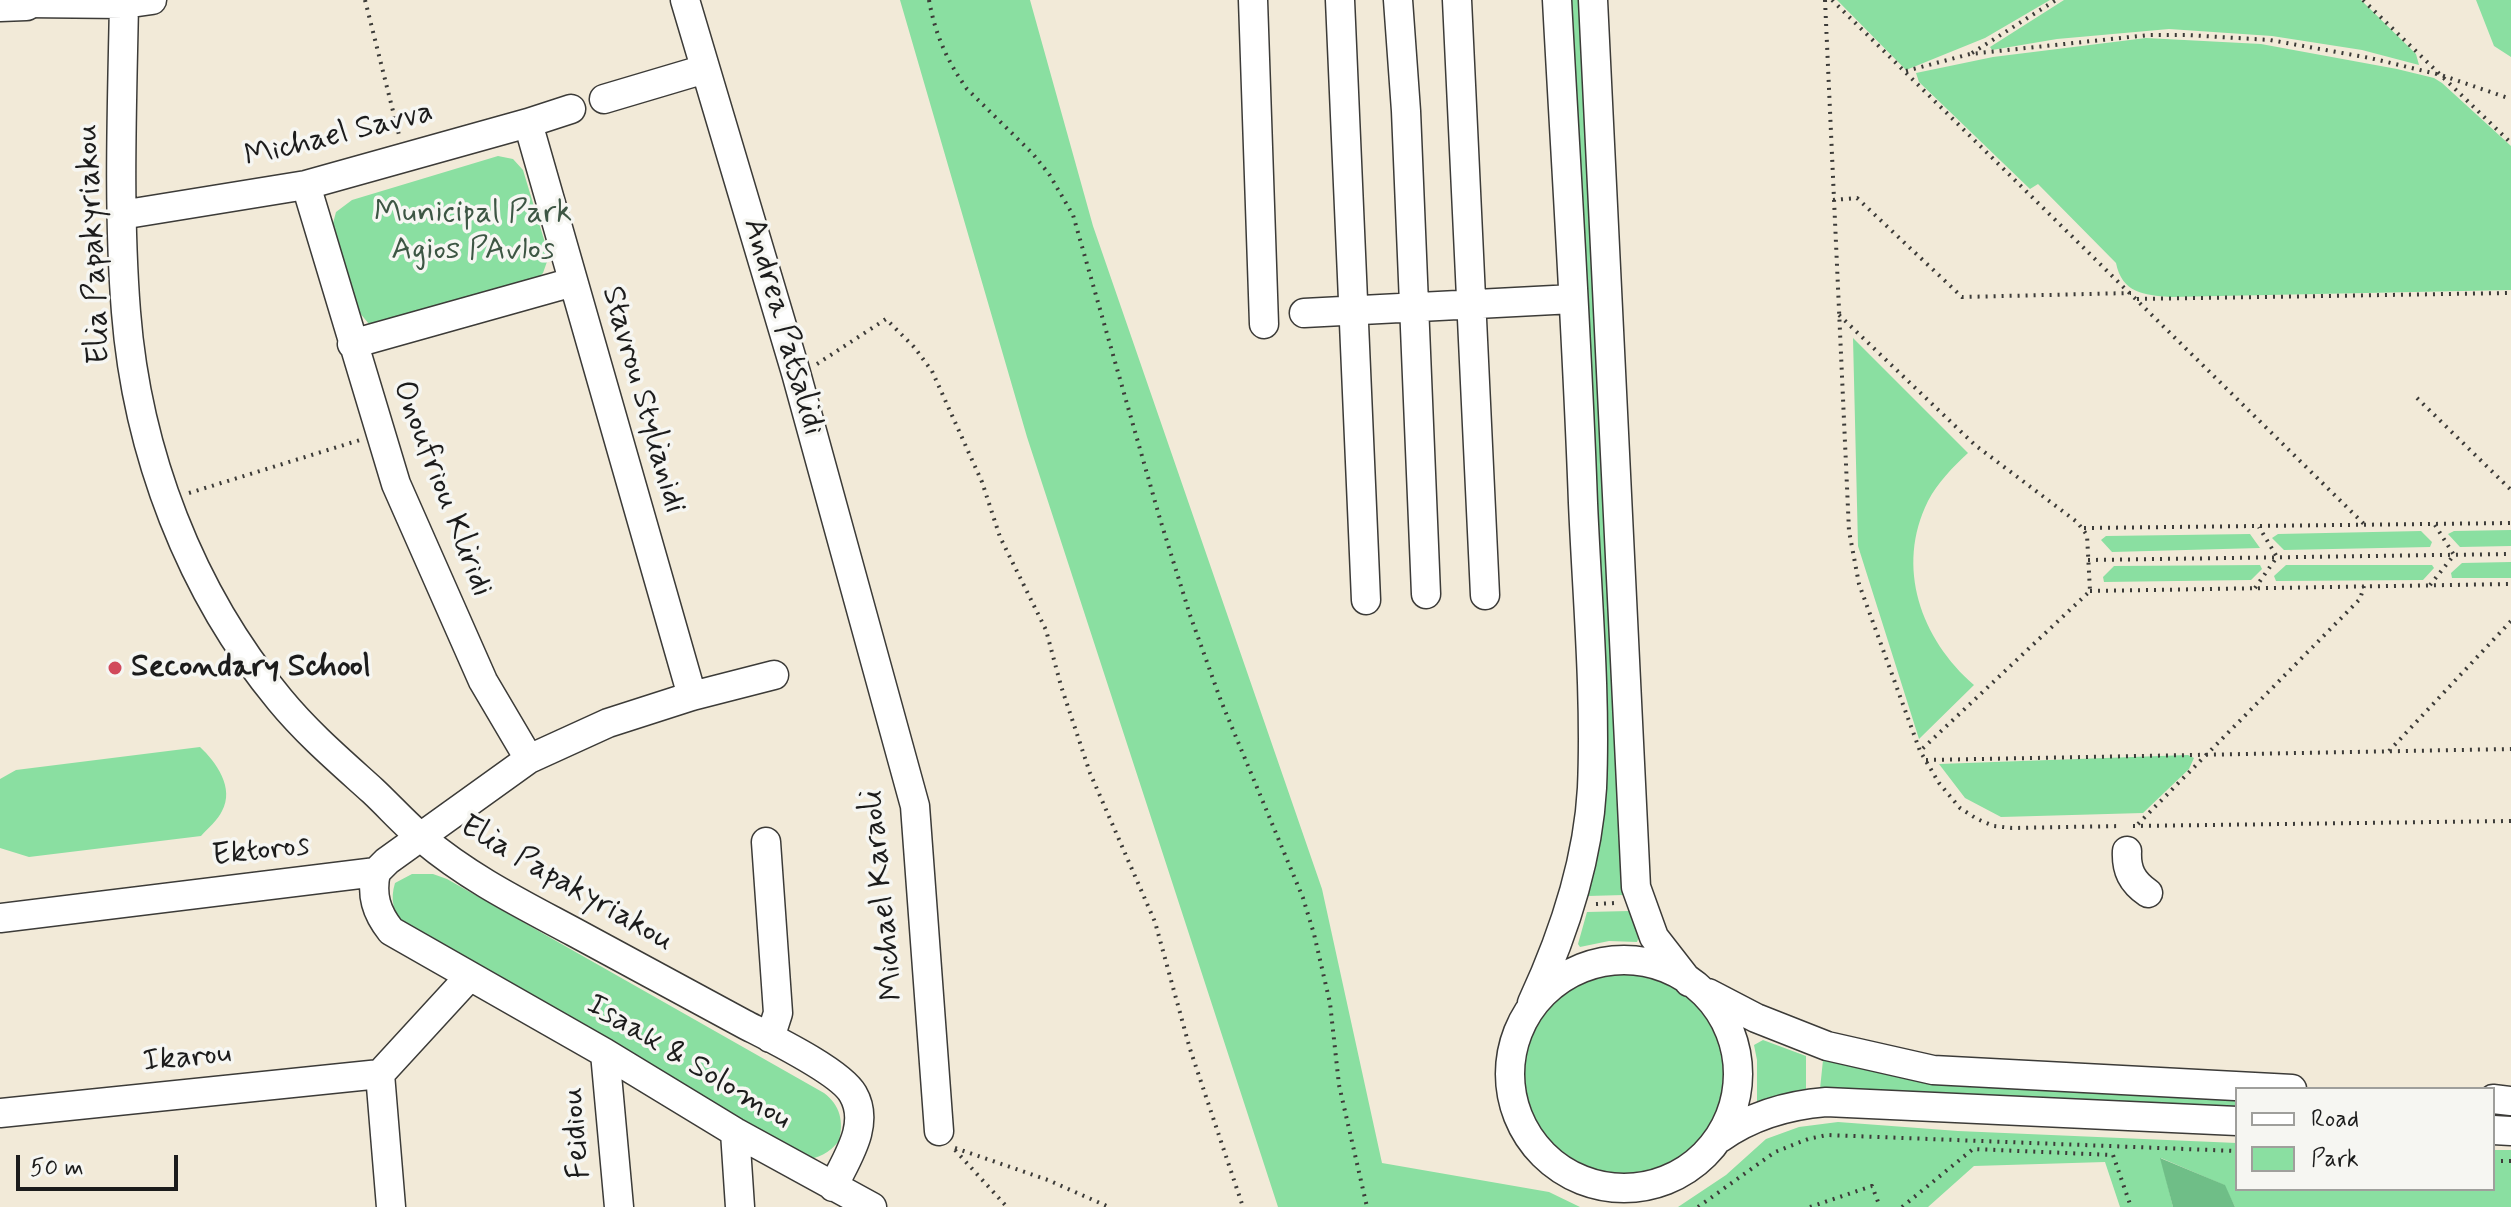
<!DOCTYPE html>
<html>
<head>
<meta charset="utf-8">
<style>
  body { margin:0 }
  #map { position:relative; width:2511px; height:1207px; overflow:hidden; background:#f2ead8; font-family:Mynerve,sans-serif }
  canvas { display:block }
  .legend { position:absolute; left:2235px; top:1087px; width:260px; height:104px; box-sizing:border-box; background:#f6f6f2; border:2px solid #9f9f9c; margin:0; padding:10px 14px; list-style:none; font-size:24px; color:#1c1c1c }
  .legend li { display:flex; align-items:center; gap:16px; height:40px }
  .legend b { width:40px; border:2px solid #9f9f9c }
  .scale { position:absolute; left:16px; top:1155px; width:162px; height:36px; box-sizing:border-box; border:4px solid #1c1c1c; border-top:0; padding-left:10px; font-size:24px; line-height:28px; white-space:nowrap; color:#1c1c1c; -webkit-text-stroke:6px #f6f6f2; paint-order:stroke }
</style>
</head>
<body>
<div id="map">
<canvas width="2511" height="1207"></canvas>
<ul class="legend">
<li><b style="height:10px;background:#fff"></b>Road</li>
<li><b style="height:22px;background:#8adfa1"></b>Park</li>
</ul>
<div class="scale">50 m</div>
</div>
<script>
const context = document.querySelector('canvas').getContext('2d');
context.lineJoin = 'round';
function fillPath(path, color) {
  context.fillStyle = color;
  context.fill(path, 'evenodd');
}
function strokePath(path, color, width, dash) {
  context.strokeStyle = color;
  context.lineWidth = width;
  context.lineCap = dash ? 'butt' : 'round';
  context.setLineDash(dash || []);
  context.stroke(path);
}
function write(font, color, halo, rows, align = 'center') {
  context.font = font + ' Mynerve,sans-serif';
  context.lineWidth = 7;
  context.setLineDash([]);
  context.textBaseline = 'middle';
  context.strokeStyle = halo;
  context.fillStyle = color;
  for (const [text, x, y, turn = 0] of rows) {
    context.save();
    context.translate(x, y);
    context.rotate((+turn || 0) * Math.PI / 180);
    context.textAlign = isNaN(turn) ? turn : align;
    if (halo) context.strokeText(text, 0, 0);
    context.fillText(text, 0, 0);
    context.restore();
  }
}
fillPath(new Path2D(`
  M 900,0 L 1030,0 L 1093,226 L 1322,889 L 1382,1163 L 1549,1192 L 1580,1207 L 1278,1207 L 1027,437 Z
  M 1568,0 L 1582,0 L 1624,895 L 1588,896 L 1601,830 Z
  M 1837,0 L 2050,0 L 1985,38 L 1906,70 Z
  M 2064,0 L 2361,0 L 2416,54 L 2419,65 L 2362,50 L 2272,36 L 2169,29 L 2057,39 L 1992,50 L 1990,47 Z
  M 2476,0 L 2511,0 L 2511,57 L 2494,46 Z
  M 2146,38 L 2261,44 L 2397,69 L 2434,78 L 2442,83 L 2511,146 L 2511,290 L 2170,297 C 2144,295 2122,293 2116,263 L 2038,184 L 2030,189 L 1919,82 L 1916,73 L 1993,57 Z
  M 498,156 L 513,159 L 523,170 L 549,256 L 543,273 L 531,285 L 385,326 L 369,324 L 359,312 L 332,227 L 336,212 L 352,200 Z
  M 1853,338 L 1968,453 C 1953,467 1938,482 1928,501 C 1895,567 1921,639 1974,685 L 1919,739 L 1858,546 Z
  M 2511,530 L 2511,546 L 2460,547 L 2448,534 L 2454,531 Z
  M 2421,531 L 2432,542 L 2430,547 L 2284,550 L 2272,538 L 2278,534 Z
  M 2250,534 L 2260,548 L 2112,552 L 2101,540 L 2106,536 Z
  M 2511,562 L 2511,578 L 2452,578 L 2451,573 L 2462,563 Z
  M 2260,565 L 2262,569 L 2251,580 L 2104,582 L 2103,577 L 2114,566 Z
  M 2286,565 L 2432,565 L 2434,568 L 2423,580 L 2276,581 L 2274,576 Z
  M 200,747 C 216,762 235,788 222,811 C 218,820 208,828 201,836 L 29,857 L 0,848 L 0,779 L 16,770 Z
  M 2188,755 L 2194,758 L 2189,769 L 2143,813 L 2001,817 L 1965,798 L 1939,764 Z
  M 412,874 L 433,874 L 447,879 L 824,1093 C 840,1105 844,1121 839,1141 C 828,1154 817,1160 800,1159 L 404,925 C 393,913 390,899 395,883 Z
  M 1629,911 L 1639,937 L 1637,942 L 1609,941 L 1580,947 L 1578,944 L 1587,912 Z
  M1525 1074a99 99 0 1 1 198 0a99 99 0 1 1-198 0Z
  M 1763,1040 L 1806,1056 L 1806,1089 L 1757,1102 L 1757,1060 L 1754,1045 Z
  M 1823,1060 L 1923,1081 L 2237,1097 L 2237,1108 L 1820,1089 Z
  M 1838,1122 L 1958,1131 L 2237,1143 L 2237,1189 L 2493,1189 L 2493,1150 L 2511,1150 L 2511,1207 L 2235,1207 L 2224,1185 L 2161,1158 L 2173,1207 L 2120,1207 L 2105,1162 L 1974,1166 L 1928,1207 L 1678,1207 L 1726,1175 L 1766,1139 L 1799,1127 Z`), '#8adfa1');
fillPath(new Path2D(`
  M 2160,1158 L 2225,1185 L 2235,1207 L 2173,1207 Z`), '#6fbe87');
const minor = new Path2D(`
  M 685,0 L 796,373 L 915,806 L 939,1131
  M 1253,0 L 1264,324
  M 1340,0 L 1366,600
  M 1398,0 L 1406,111 L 1426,594
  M 1457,0 L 1485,595
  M 1593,0 L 1636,887 L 1654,937 L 1689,982
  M 26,3 L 124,4 L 152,0
  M 124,4 C 122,107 118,210 126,312 C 137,452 190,592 280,700 C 308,734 341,762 373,791 C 390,807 406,825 423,839 C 469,878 522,904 574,932 C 631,963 687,993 744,1024 C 769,1037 840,1071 853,1094 C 871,1125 846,1159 833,1187
  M 604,99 L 705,69
  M 528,123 L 692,696
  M 306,185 L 396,484 L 483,681 L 529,759
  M 121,215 L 306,185 L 528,123 L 571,109
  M 1304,313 L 1573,299
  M 352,344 L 573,282
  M 766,842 L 778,1013 L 770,1038
  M 2127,851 C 2126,870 2132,882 2148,893
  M 376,872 C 371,895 376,912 391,931 L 605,1053 L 735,1132 L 872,1207
  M 376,872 L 387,861 L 529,759 L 608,723 L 692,696 L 774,675
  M 0,918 L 376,872
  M1510 1074a114 114 0 1 1 228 0a114 114 0 1 1-228 0Z
  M 1708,993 L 1756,1018 L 1827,1046 L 1933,1070 L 2292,1089
  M 1532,1003 C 1563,936 1588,862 1592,788 C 1596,695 1587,596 1583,503 C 1577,335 1566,168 1557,0
  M 605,1053 L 619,1207
  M 2493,1099 L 2511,1101
  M 0,1113 L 380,1074
  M 2493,1130 L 2511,1131
  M 735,1132 L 740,1207
  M 1720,1138 C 1751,1116 1789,1105 1826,1102 L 2237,1121
  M 391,1207 L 380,1074 L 470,976`);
const major = new Path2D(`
  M 0,4 L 26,3 L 26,0`);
strokePath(minor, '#3c3b38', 31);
strokePath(major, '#3c3b38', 37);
strokePath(new Path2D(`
  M 365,0 L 399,135
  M 929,0 C 935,34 947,61 967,89 L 1033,154 L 1049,174 L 1073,215 L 1160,519 L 1190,615 L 1221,701 L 1303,898 L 1314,934 L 1330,1003 L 1339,1085 L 1367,1207
  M 1825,0 L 1849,531 L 1859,584 L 1920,751 L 1939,783 L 1960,808 L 1977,819 L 1994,826 L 2012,828 L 2121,826
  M 1832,0 L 2365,525
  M 2363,0 L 2511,143
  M 1972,53 L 2056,0
  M 1906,71 L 1970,54 L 2149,35 L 2187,35 L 2270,40 L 2370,58 L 2441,75 L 2511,99
  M 1833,200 L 1857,198 L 1962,297 L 2131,293
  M 2137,299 L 2511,293
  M 1839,315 L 1975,445 L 2077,522 L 2087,535 L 2090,591 L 1920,751
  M 817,364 L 886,319 L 914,347 L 932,371 L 982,482 L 1000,537 L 1046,630 L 1061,686 L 1090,773 L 1155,922 L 1190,1049 L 1243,1207
  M 2417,398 L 2511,490
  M 189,493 L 360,440
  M 2084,528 L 2511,523
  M 2088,560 L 2511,554
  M 2430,585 L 2454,555 L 2435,525
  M 2255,588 L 2277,557 L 2259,527
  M 2090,591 L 2511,584
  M 2389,751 L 2511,621
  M 1926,760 L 2511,749
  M 2138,824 L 2360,599 L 2364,586
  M 2133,826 L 2511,821
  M 1596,904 L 1615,903
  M 955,1148 L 1048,1180 L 1109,1207
  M 955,1150 L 1007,1207
  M 2493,1161 L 2511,1161
  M 1698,1207 L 1775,1152 L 1808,1139 L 1827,1135 L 2237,1151
  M 1810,1207 L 1872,1186 L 1880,1207
  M 1902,1207 L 1973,1149 L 2113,1155 L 2131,1207`), '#3c3b38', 4, [2, 6]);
strokePath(minor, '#fff', 28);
strokePath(major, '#fff', 34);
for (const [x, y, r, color] of [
  [115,668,8,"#d1495b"]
]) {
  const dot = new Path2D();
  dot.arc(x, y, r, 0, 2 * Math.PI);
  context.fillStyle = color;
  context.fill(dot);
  strokePath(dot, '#f6f6f2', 3);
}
write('32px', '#1c1c1c', '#f6f6f2', [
  ["Michael Savva",339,136,-14],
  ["Elia Papakyriakou",95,244,-93],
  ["Andrea Patsalidi",782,327,74],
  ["Stavrou Stylianidi",642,400,74],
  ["Onoufriou Kliridi",441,489,69],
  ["Ektoros",261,852,-7],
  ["Elia Papakyriakou",566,885,30],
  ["Michael Karaoli",884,895,-96],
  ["Ikarou",187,1059,-6],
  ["Isaak & Solomou",688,1063,31],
  ["Feidiou",578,1133,-95]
]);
write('32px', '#3d5644', '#f6f6f2', [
  ["Municipal Park",473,214],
  ["Agios PAvlos",473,251]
]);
write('bold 32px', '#1c1c1c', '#f6f6f2', [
  ["Secondary School",131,668]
], 'left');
</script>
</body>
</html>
